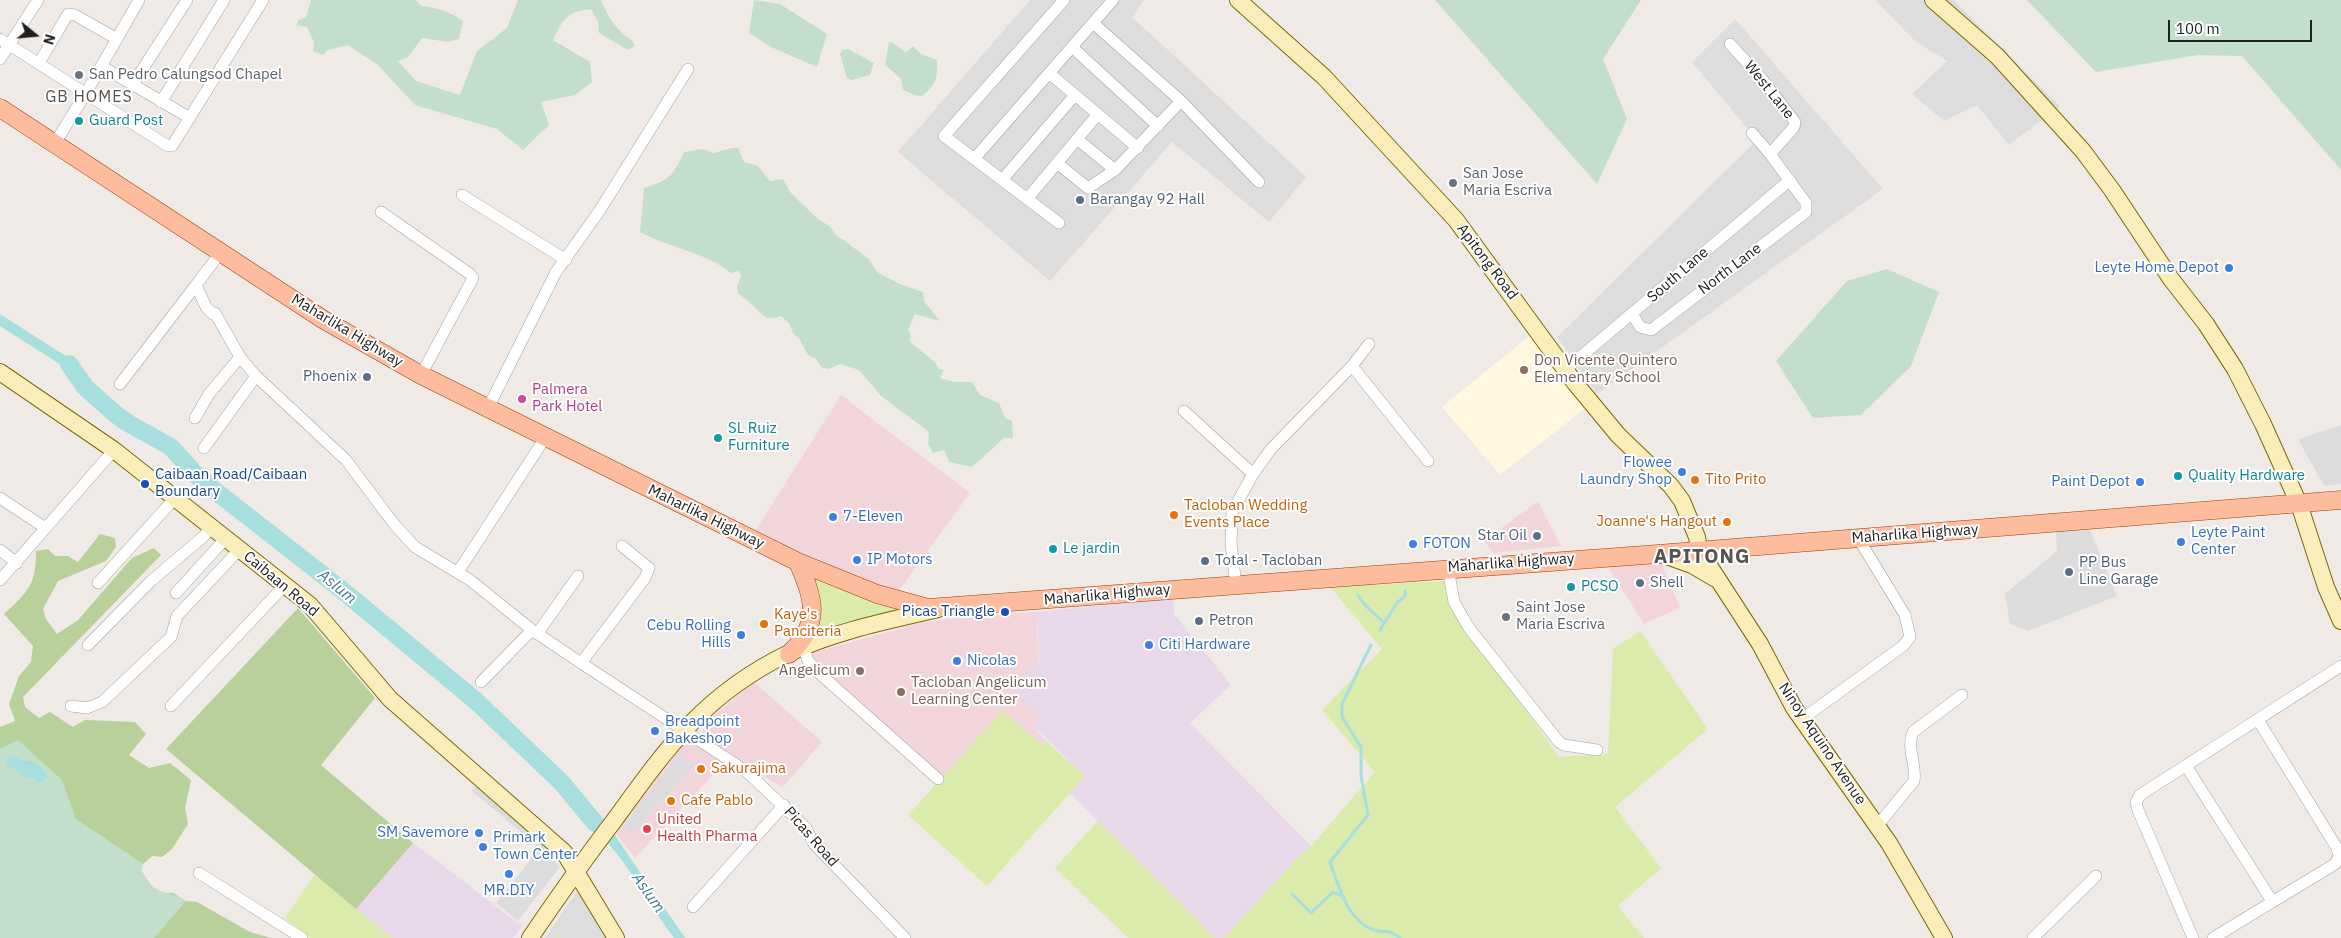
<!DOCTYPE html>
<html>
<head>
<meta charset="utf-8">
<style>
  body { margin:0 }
  #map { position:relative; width:2341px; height:938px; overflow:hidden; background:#f0eae6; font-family:"IBM Plex Sans",sans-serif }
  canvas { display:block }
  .north { position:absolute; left:10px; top:10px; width:50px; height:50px; -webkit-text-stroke:4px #fff; paint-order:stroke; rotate:107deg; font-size:14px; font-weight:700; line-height:20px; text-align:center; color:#202020 }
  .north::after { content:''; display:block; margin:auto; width:18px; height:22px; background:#202020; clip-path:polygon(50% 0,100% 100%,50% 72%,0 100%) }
  .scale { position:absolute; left:2168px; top:20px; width:144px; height:22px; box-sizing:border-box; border:2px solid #202020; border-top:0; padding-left:6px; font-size:15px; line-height:18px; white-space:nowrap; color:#202020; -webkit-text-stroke:4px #fff; paint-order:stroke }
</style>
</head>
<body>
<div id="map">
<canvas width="2341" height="938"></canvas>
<div class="north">N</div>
<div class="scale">100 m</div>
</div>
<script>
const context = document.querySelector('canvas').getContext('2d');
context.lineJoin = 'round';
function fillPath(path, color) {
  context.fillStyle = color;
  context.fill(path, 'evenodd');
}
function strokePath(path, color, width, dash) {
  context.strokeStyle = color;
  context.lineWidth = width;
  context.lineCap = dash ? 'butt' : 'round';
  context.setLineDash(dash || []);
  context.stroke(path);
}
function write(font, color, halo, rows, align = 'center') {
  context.font = font + ' "IBM Plex Sans",sans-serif';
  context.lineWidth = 4;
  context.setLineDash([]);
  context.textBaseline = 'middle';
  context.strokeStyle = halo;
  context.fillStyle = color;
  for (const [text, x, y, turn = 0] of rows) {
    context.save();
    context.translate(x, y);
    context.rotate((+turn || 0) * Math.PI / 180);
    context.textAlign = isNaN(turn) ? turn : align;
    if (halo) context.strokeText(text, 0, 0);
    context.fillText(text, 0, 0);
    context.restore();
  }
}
fillPath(new Path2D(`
  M 1030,0 L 1144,0 L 1132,17 L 1306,177 L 1269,222 L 1172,142 L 1050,281 L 898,152 Z
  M 1875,0 L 1954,0 L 2060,106 L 2009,145 L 1977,105 L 1944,121 L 1912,94 L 1947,61 L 1915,41 Z
  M 1735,19 L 1883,189 L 1597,394 L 1557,337 L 1757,140 L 1692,62 Z
  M 577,891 L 584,891 L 614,938 L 545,938 Z`), '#dedddd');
fillPath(new Path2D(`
  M 841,395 L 970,493 L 897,593 L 831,569 L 756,530 Z
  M 1538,501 L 1561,546 L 1493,553 L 1484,541 Z
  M 1661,562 L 1680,608 L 1644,624 L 1608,567 Z
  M 1037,612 L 1039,717 L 1032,725 L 1046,741 L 1042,746 L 942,778 L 808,654 L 924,622 L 971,616 Z
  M 754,682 L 822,742 L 782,788 L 701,735 L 705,723 Z
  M 688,737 L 725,762 L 635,858 L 615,832 Z`), '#f1d5db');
fillPath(new Path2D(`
  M 1173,598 L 1174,614 L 1231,685 L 1190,723 L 1311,846 L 1298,857 L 1224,938 L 1215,938 L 1070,793 L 1085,776 L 1032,725 L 1039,717 L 1012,685 L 1039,661 L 1037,612 Z
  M 413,843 L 522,926 L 513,938 L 392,938 L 356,909 Z`), '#e8d8ea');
fillPath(new Path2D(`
  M 1534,332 L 1587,407 L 1500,475 L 1442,407 Z`), '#fff7e0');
fillPath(new Path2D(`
  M 813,578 L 901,609 L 847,622 L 814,635 L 821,604 Z
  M 1446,581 L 1452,607 L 1559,757 L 1608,754 L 1613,649 L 1640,631 L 1708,729 L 1615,807 L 1661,868 L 1618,906 L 1644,938 L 1224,938 L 1298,857 L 1311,846 L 1375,772 L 1322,710 L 1382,649 L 1330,587 Z
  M 1003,710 L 1042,745 L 1046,741 L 1085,776 L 987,886 L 908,815 Z
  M 1098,821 L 1215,938 L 1128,938 L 1055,868 Z
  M 315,874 L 392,938 L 311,938 L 285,918 Z`), '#dbebab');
fillPath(new Path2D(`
  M 100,534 L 115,538 L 116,547 L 106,561 L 58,581 L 43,609 L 46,619 L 57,634 L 78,620 L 132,558 L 154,548 L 161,555 L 23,697 L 25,707 L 39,718 L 50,712 L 73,727 L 85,720 L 135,722 L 146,734 L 129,755 L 149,768 L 170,763 L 191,780 L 185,808 L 188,824 L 172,849 L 162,857 L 152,856 L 143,864 L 141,870 L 151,886 L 161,893 L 173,893 L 186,901 L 197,902 L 250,932 L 271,938 L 0,938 L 0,727 L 15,721 L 9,704 L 19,676 L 31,662 L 33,646 L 4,614 C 28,591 36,586 36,551 L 48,549 L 55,556 L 68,556 L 78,562 Z
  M 298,608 L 375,698 L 321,765 L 413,843 L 356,909 L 166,749 Z`), '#b8d09a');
fillPath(new Path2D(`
  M 311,0 L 416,0 L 421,6 C 438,8 449,11 463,21 L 459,39 L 448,42 L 422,38 L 408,57 L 398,61 L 416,81 L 460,95 L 477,51 L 507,28 L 518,0 L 601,0 C 606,12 612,23 621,32 C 626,38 632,38 635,46 L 628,50 L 599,33 L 598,22 L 591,9 C 567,12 563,19 553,40 L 590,62 L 592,82 L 575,95 L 541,102 L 549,125 L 523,150 L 497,129 L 415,105 L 378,65 L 348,45 L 328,50 L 323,55 L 313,51 L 314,42 L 307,27 L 297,25 L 298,20 L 306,17 Z
  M 754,0 L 780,4 L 827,34 L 817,67 L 771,47 L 749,33 Z
  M 1435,0 L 1641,0 L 1603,59 L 1627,119 L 1597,184 Z
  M 2027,0 L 2341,0 L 2341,170 L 2242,56 L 2198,55 L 2096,72 Z
  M 889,42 L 893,43 L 906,52 L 913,46 L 921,54 L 937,60 C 938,77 936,85 922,96 L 914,95 L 903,90 L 901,79 L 885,65 Z
  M 848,49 L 874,63 L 870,75 L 851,80 L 847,78 L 840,54 L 842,50 Z
  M 732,148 L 738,148 L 744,162 L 758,166 L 770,181 L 783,179 L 790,192 L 800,202 L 819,220 L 830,226 L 835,234 L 869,259 L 877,272 L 902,285 L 923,292 L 924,301 L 940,321 L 915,314 L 908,330 L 911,336 L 909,341 L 934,361 L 939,369 L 944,370 L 940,378 L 954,382 L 972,382 L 980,395 L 999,403 L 1005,418 L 1012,421 L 1013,438 L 1004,438 L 972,467 L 949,462 L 944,450 L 933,453 L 928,444 L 929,432 L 881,396 L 859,370 L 840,364 L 829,369 L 822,368 L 816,359 L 808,355 L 800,340 L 793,333 L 789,323 L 781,316 C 777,317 771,319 768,318 C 762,317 749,299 738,294 L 737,286 L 741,277 L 739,271 L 731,273 C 705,252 670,248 640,232 L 644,188 C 668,181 674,175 684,152 L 702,149 L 714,153 Z
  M 1887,269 L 1939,292 L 1911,366 L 1861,415 L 1813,418 L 1776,361 L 1847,281 Z
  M 18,740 L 62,780 L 76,819 L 143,864 L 141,870 C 159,900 161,886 186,901 L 154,938 L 0,938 L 0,749 ZM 29,761 L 39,766 L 23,777 L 17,769 Z`), '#c3dfcb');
fillPath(new Path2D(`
  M 1036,194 L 1066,217 L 1062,222 L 1032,198 Z
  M 2341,425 L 2341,484 L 2324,486 L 2298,439 Z
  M 2089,527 L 2117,596 L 2028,631 L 2010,624 L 2005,594 L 2057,551 L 2056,532 Z
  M 680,753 L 695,765 L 632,833 L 625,825 Z
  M 476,786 L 548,846 L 544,852 L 560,867 L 518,921 L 496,903 L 540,848 L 472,791 Z`), '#dcdcdc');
fillPath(new Path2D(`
  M 12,756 L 40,766 L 48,777 L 39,783 L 33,778 L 23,777 L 17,769 L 8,768 L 6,761 Z
  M 614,834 L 685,938 L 674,938 C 650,907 633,870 606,841 Z`), '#a6dfdd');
strokePath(new Path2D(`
  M 1358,595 C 1365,608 1375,613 1384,623
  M 1380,630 L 1397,603 L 1405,596 L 1405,591
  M 1371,645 L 1342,704 L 1342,717 L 1361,747 L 1361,776 L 1368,815 L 1330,862 C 1339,886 1347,921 1374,930 C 1387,934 1385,927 1400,938
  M 1292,894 L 1311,913 L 1333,892 L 1344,897`), '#a6dfdd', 3);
strokePath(new Path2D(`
  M 0,320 L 69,364`), '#a6dfdd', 10);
strokePath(new Path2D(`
  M 69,364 L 85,387 L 113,412 L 126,422 L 171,447 L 200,479 L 337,586 L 476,701 L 562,783 L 595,823`), '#a6dfdd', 18);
const street = new Path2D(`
  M 1093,23 L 1181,101 L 1259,182
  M 0,39 L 168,146 L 172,146 L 263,0
  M 1072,47 L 1158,126
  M 0,59 L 38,0
  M 39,63 L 68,14 L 75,15 L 117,39
  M 101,66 L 190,118
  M 1049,73 L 1138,148
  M 133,84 L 187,0
  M 161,102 L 224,0
  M 1752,133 L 1770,154
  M 1077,139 L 1115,170
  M 55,143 L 86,93 L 139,0
  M 974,159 L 1113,0
  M 1057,163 L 1088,188 L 1115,170 L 1181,101
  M 1002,180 L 1075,95
  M 462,195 L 566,260
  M 1027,199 L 1098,114
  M 381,212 L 470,274 L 473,278 L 421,375
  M 1059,223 L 944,136 L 1064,0
  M 221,252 L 196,285 L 206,307 L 213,314 L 215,313 L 240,357 L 256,376 L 346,460 L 394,524 L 415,547 L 470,580 L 532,630 L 575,659 L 746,771 L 806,828 L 814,844 L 905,938
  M 1633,315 L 1640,327 L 1651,330 L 1806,212 L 1806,203 L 1770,154 L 1794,127 L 1795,122 L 1762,79 L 1730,44
  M 1352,366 L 1428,461
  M 1566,369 L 1790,180
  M 120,384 L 196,285
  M 487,410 L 556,272 L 600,210 L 688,69
  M 1184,411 L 1253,474
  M 195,418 L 209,394 L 240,357
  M 204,448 L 256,376
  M 0,498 L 44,527
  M 0,550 L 17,563
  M 1448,568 L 1454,602 L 1469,628 L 1559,742 L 1564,745 L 1597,750
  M 458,572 L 545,438
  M 0,580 L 114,450
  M 98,583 L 175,498
  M 1236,585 L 1231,544 L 1232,512 L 1253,474 L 1271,449 L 1352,366 L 1369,344
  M 176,593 L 226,538
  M 537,634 L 578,576
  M 88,645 L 151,581 L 203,537 L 211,527
  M 804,647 L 808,661 L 819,673 L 938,779
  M 581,663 L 645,578 L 649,568 L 622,546
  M 481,682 L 532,630
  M 71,706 L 87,708 L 102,702 L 171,637 L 177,616 L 240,549
  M 171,706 L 285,585
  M 1802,719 L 1903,646 L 1910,637 L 1905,615 L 1858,538
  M 2186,766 L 2272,901
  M 1877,826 L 1914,781 C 1917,764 1906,748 1913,732 L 1962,695
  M 199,873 L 302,938
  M 693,907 L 784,805
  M 2033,938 L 2096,876
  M 2193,938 L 2138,810 L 2136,802 L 2140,795 L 2341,666
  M 2213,938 L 2335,864 L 2339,857 L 2337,848 L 2258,720`);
const secondary = new Path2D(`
  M 1238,0 L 1324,77 L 1456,220 L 1575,383 L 1618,435 L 1671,486 L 1682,501 L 1697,537 L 1699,550 L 1760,644 L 1794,708 L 1889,843 L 1944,938
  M 1933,0 L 1997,56 L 2083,151 L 2112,190 L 2171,279 L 2206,324 L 2235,369 L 2263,424 L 2299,504 L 2326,587 L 2341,621
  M 0,372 L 114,450 L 310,605 L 390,699 L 564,852 L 616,938
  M 1661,554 L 1692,565 L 1716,579
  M 530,938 C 558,897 586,857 616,818 C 668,746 706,693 789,653 C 836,631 887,621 938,609`);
const primary = new Path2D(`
  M 0,108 L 324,320 L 421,375 L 798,562 L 877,594 L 928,608 L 1658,554 L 2341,500
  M 789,654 C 822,623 814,600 798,562`);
strokePath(street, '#a1a1a1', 12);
strokePath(secondary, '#7a6903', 18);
strokePath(primary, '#9b4000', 19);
strokePath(street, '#fff', 11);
strokePath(secondary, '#fbedba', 16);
strokePath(primary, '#fdbc9e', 18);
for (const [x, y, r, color] of [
  [79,75,5,"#6b7280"],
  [79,121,5,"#0f9aa8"],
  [1453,183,5,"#6b7280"],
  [1080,200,5,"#5c6f8a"],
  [2229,268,5,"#3f7fe0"],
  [1524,370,5,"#8d6e63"],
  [367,377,5,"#5c6f8a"],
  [522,399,5,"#d1479c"],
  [718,438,5,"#0f9aa8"],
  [1682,472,5,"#3f7fe0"],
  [2178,476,5,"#0f9aa8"],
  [1695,480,5,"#e8710a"],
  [2140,482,5,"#3f7fe0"],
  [145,484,5,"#1a4fb4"],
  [1174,515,5,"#e8710a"],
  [833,517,5,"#3f7fe0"],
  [1727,522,5,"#e8710a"],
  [1537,536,5,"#5c6f8a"],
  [2181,542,5,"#3f7fe0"],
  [1413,544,5,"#3f7fe0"],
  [1053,549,5,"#0f9aa8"],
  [857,560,5,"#3f7fe0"],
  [1205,561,5,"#5c6f8a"],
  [2069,572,5,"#5c6f8a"],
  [1640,583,5,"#5c6f8a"],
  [1571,587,5,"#0f9aa8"],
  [1005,612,5,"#1a4fb4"],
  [1506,617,5,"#6b7280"],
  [1199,621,5,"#5c6f8a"],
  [764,624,5,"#e8710a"],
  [741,635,5,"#3f7fe0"],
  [1149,645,5,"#3f7fe0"],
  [957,661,5,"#3f7fe0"],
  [860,671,5,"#8d6e63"],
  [901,692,5,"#8d6e63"],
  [655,731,5,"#3f7fe0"],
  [701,769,5,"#e8710a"],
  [671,801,5,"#e8710a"],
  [647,829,5,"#e0444e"],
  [479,833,5,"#3f7fe0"],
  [483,847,5,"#3f7fe0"],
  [509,874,5,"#3f7fe0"]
]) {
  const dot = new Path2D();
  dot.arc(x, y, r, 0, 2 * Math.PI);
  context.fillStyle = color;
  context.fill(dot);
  strokePath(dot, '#fff', 2);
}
write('15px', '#5b616d', '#fff', [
  ["San Pedro Calungsod Chapel",89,75],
  ["San Jose",1463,174],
  ["Maria Escriva",1463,191],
  ["Saint Jose",1516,608],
  ["Maria Escriva",1516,625]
], 'left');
write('15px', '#202020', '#fff', [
  ["West Lane",1769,90,51],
  ["Apitong Road",1487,262,53],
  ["North Lane",1730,269,-37],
  ["South Lane",1678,275,-41],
  ["Maharlika Highway",347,331,31],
  ["Maharlika Highway",706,517,26],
  ["Maharlika Highway",1915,534,-4],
  ["Maharlika Highway",1511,563,-4],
  ["Caibaan Road",281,584,40],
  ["Maharlika Highway",1107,595,-5],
  ["Ninoy Aquino Avenue",1822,744,56],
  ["Picas Road",811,837,49]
]);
write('15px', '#0d838f', '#fff', [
  ["Guard Post",89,121],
  ["SL Ruiz",728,429],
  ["Furniture",728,446],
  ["Quality Hardware",2188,476],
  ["Le jardin",1063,549],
  ["PCSO",1581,587]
], 'left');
write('15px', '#4e5e75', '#fff', [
  ["Barangay 92 Hall",1090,200],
  ["Phoenix",357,377,"right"],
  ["Star Oil",1527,536,"right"],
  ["Total - Tacloban",1215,561],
  ["PP Bus",2079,563],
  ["Line Garage",2079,580],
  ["Shell",1650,583],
  ["Petron",1209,621]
], 'left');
write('15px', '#366cbe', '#fff', [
  ["Leyte Home Depot",2219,268,"right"],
  ["Flowee",1672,463,"right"],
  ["Laundry Shop",1672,480,"right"],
  ["Paint Depot",2130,482,"right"],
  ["7-Eleven",843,517],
  ["Leyte Paint",2191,533],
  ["Center",2191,550],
  ["FOTON",1423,544],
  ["IP Motors",867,560],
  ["Cebu Rolling",731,626,"right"],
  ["Hills",731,643,"right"],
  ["Citi Hardware",1159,645],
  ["Nicolas",967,661],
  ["Breadpoint",665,722],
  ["Bakeshop",665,739],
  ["SM Savemore",469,833,"right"],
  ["Primark",493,838],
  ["Town Center",493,855],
  ["MR.DIY",509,891,"center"]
], 'left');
write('15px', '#785e54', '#fff', [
  ["Don Vicente Quintero",1534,361],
  ["Elementary School",1534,378],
  ["Angelicum",850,671,"right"],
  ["Tacloban Angelicum",911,683],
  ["Learning Center",911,700]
], 'left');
write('15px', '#b23c85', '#fff', [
  ["Palmera",532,390],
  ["Park Hotel",532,407]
], 'left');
write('15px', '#164399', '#fff', [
  ["Caibaan Road/Caibaan",155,475],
  ["Boundary",155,492],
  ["Picas Triangle",995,612,"right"]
], 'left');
write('15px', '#c56008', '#fff', [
  ["Tito Prito",1705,480],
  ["Tacloban Wedding",1184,506],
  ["Events Place",1184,523],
  ["Joanne's Hangout",1717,522,"right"],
  ["Kaye's",774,615],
  ["Panciteria",774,632],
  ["Sakurajima",711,769],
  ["Cafe Pablo",681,801]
], 'left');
write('15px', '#be3a42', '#fff', [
  ["United",657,820],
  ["Health Pharma",657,837]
], 'left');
context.letterSpacing = '1px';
write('16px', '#535353', '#fff', [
  ["GB HOMES",89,97]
]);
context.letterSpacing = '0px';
write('italic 16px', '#3f7d92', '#fff', [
  ["Aslum",337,587,39],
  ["Aslum",648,893,55]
]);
context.letterSpacing = '1px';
write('bold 20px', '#535353', '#fff', [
  ["APITONG",1702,557]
]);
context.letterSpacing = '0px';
</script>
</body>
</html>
